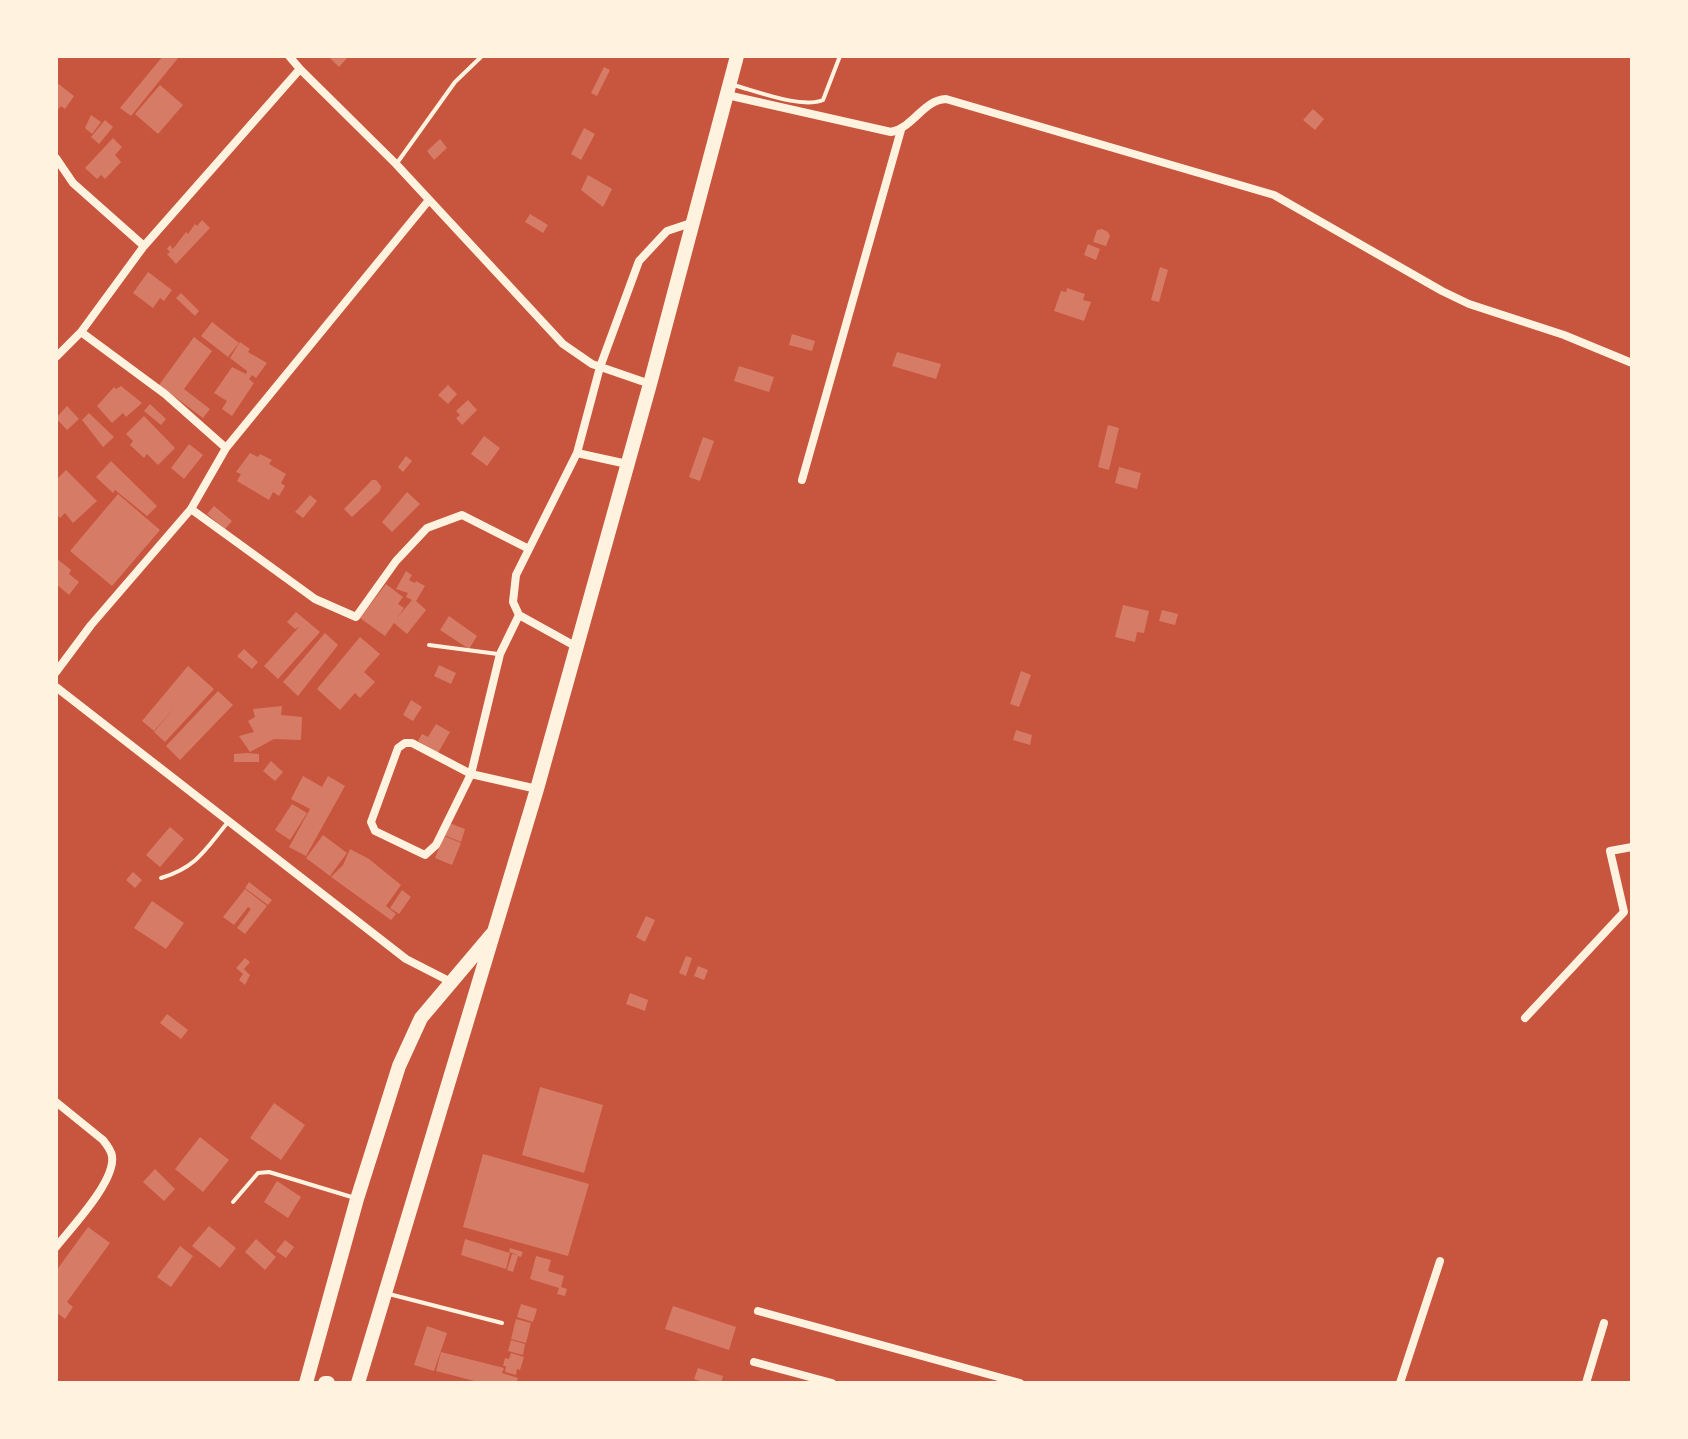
<!DOCTYPE html>
<html>
<head>
<meta charset="utf-8">
<style>
  body { margin:0 }
  #map { position:relative; width:1688px; height:1439px; overflow:hidden; background:#c8553d; font-family:"Varela Round",sans-serif }
  canvas { display:block }
  .frame { position:absolute; inset:0; border:58px solid #fff3e0; pointer-events:none }
</style>
</head>
<body>
<div id="map">
<canvas width="1688" height="1439"></canvas>
<div class="frame"></div>
</div>
<script>
const context = document.querySelector('canvas').getContext('2d');
context.lineJoin = 'round';
function fillPath(path, color) {
  context.fillStyle = color;
  context.fill(path, 'evenodd');
}
function strokePath(path, color, width, dash) {
  context.strokeStyle = color;
  context.lineWidth = width;
  context.lineCap = dash ? 'butt' : 'round';
  context.setLineDash(dash || []);
  context.stroke(path);
}
fillPath(new Path2D(`
  M 163,56 L 178,58 L 131,116 L 120,108 Z
  M 333,56 L 349,56 L 339,67 L 330,58 Z
  M 604,67 L 610,70 L 597,96 L 591,93 Z
  M 56,82 L 74,96 L 65,109 L 61,106 L 56,112 Z
  M 160,85 L 183,105 L 158,134 L 135,114 Z
  M 1313,109 L 1324,119 L 1315,130 L 1303,120 Z
  M 91,115 L 101,122 L 92,134 L 85,128 Z
  M 105,120 L 113,127 L 99,144 L 91,137 Z
  M 584,128 L 595,134 L 581,160 L 571,154 Z
  M 113,138 L 122,147 L 115,155 L 121,162 L 105,179 L 101,175 L 97,179 L 85,168 Z
  M 440,139 L 447,148 L 434,160 L 427,151 Z
  M 588,175 L 612,189 L 603,207 L 581,190 Z
  M 530,214 L 548,225 L 543,233 L 525,222 Z
  M 202,220 L 210,228 L 176,264 L 167,254 L 170,252 L 167,249 L 170,245 L 173,249 L 186,232 L 188,234 L 195,224 L 197,226 Z
  M 1102,229 L 1108,232 L 1110,236 L 1106,246 L 1093,242 L 1097,230 Z
  M 1088,244 L 1100,249 L 1096,260 L 1084,255 Z
  M 1160,267 L 1168,270 L 1159,302 L 1151,300 Z
  M 148,272 L 172,290 L 164,301 L 160,298 L 153,308 L 133,293 Z
  M 1067,288 L 1085,294 L 1083,300 L 1091,302 L 1084,321 L 1054,311 L 1061,291 L 1066,292 Z
  M 181,293 L 199,311 L 195,316 L 176,298 Z
  M 212,322 L 239,343 L 228,357 L 201,336 Z
  M 792,334 L 815,341 L 812,351 L 789,345 Z
  M 194,337 L 212,351 L 184,389 L 210,409 L 203,418 L 159,385 Z
  M 240,342 L 250,349 L 248,352 L 267,363 L 256,378 L 252,375 L 249,379 L 254,383 L 232,416 L 222,409 L 227,401 L 214,393 L 232,367 L 246,374 L 247,371 L 230,358 Z
  M 897,352 L 941,364 L 936,379 L 892,366 Z
  M 739,366 L 774,377 L 769,392 L 734,381 Z
  M 448,385 L 457,394 L 448,404 L 438,395 Z
  M 121,386 L 142,403 L 126,417 L 123,413 L 112,423 L 97,406 L 114,387 L 116,389 Z
  M 468,400 L 477,410 L 462,425 L 456,418 L 460,415 L 456,411 Z
  M 150,404 L 166,419 L 161,425 L 144,411 Z
  M 67,406 L 79,419 L 67,430 L 56,418 Z
  M 89,413 L 114,437 L 103,447 L 82,420 Z
  M 144,416 L 175,448 L 158,465 L 147,454 L 144,458 L 130,445 L 133,441 L 126,434 Z
  M 1108,425 L 1119,428 L 1109,470 L 1098,467 Z
  M 484,436 L 500,448 L 487,466 L 471,454 Z
  M 703,437 L 714,441 L 700,481 L 689,477 Z
  M 189,444 L 203,455 L 184,479 L 171,468 Z
  M 250,453 L 258,457 L 260,454 L 272,460 L 269,464 L 286,474 L 281,483 L 285,486 L 279,496 L 273,492 L 269,500 L 237,481 L 241,474 L 236,472 Z
  M 406,456 L 412,461 L 403,472 L 398,467 Z
  M 111,461 L 157,506 L 147,516 L 115,490 L 113,493 L 96,477 Z
  M 1119,467 L 1141,473 L 1137,489 L 1115,483 Z
  M 66,470 L 97,501 L 73,523 L 65,513 L 60,518 L 56,514 L 56,480 Z
  M 372,480 L 376,480 L 381,486 L 380,491 L 352,517 L 344,509 Z
  M 407,492 L 420,504 L 392,532 L 382,522 Z
  M 118,494 L 160,530 L 112,586 L 70,551 Z
  M 310,495 L 317,501 L 303,518 L 295,512 Z
  M 214,506 L 232,521 L 225,529 L 207,514 Z
  M 56,558 L 71,570 L 69,574 L 79,582 L 69,595 L 56,584 Z
  M 406,571 L 412,575 L 409,580 L 415,583 L 416,581 L 425,586 L 416,601 L 426,610 L 407,634 L 394,623 L 385,636 L 360,618 L 386,584 L 403,597 L 398,604 L 404,608 L 397,618 L 412,600 L 406,597 L 408,593 L 396,589 Z
  M 1123,605 L 1149,611 L 1144,633 L 1137,632 L 1135,642 L 1115,637 Z
  M 1162,610 L 1178,614 L 1175,625 L 1159,621 Z
  M 296,612 L 320,632 L 278,679 L 264,666 L 299,627 L 295,629 L 287,622 Z
  M 449,616 L 477,636 L 469,649 L 440,630 Z
  M 325,633 L 338,645 L 298,696 L 283,682 Z
  M 360,637 L 380,654 L 364,672 L 375,682 L 360,698 L 355,693 L 340,710 L 317,689 Z
  M 244,649 L 258,662 L 252,669 L 237,656 Z
  M 439,665 L 456,673 L 451,684 L 434,676 Z
  M 188,666 L 214,689 L 165,742 L 154,732 L 177,705 L 154,731 L 142,721 Z
  M 1021,671 L 1031,675 L 1019,707 L 1010,704 Z
  M 218,691 L 233,705 L 180,760 L 166,746 Z
  M 411,700 L 422,707 L 413,721 L 403,715 Z
  M 282,706 L 281,715 L 302,717 L 301,740 L 274,739 L 250,752 L 239,736 L 254,732 L 248,721 L 255,717 L 253,709 Z
  M 436,724 L 450,732 L 438,753 L 418,741 L 422,734 L 428,737 Z
  M 1016,730 L 1032,735 L 1030,745 L 1013,740 Z
  M 247,753 L 259,754 L 259,762 L 234,762 L 234,754 Z
  M 271,761 L 283,772 L 275,781 L 263,771 Z
  M 303,776 L 322,787 L 328,776 L 345,786 L 306,856 L 289,847 L 310,809 L 291,799 Z
  M 292,804 L 307,813 L 290,840 L 275,830 Z
  M 449,823 L 465,829 L 461,842 L 444,835 Z
  M 170,827 L 184,839 L 160,867 L 146,855 Z
  M 323,835 L 347,853 L 330,876 L 306,858 Z
  M 444,836 L 461,843 L 452,865 L 435,858 Z
  M 350,849 L 369,859 L 401,885 L 386,906 L 396,914 L 391,920 L 331,877 L 343,865 Z
  M 133,872 L 142,880 L 135,888 L 126,880 Z
  M 249,882 L 272,900 L 268,905 L 245,888 Z
  M 245,889 L 267,906 L 245,934 L 237,928 L 251,909 L 248,907 L 234,925 L 223,917 Z
  M 402,890 L 411,897 L 399,914 L 390,908 Z
  M 152,901 L 184,923 L 166,949 L 134,928 Z
  M 646,916 L 655,920 L 645,942 L 636,937 Z
  M 686,956 L 692,958 L 686,976 L 679,973 Z
  M 245,958 L 250,962 L 244,969 L 250,975 L 245,985 L 239,980 L 243,974 L 236,968 Z
  M 698,966 L 708,970 L 704,980 L 694,976 Z
  M 630,993 L 648,1000 L 645,1011 L 626,1004 Z
  M 167,1014 L 188,1030 L 181,1039 L 160,1023 Z
  M 540,1087 L 603,1105 L 584,1173 L 522,1155 Z
  M 274,1103 L 305,1125 L 281,1160 L 250,1138 Z
  M 200,1137 L 229,1160 L 203,1192 L 175,1169 Z
  M 483,1154 L 589,1184 L 568,1256 L 463,1227 Z
  M 155,1169 L 175,1189 L 164,1201 L 143,1182 Z
  M 277,1181 L 301,1197 L 288,1218 L 264,1202 Z
  M 209,1226 L 236,1248 L 220,1268 L 192,1246 Z
  M 88,1227 L 110,1243 L 67,1302 L 73,1307 L 65,1319 L 56,1312 L 56,1271 Z
  M 256,1239 L 276,1257 L 265,1270 L 245,1252 Z
  M 465,1239 L 510,1253 L 506,1269 L 461,1255 Z
  M 285,1240 L 294,1247 L 286,1258 L 276,1251 Z
  M 180,1246 L 193,1256 L 171,1287 L 157,1277 Z
  M 510,1248 L 523,1252 L 521,1257 L 518,1256 L 513,1272 L 507,1270 L 512,1254 L 518,1255 L 509,1252 Z
  M 536,1256 L 551,1260 L 548,1271 L 564,1276 L 561,1287 L 567,1289 L 565,1296 L 557,1294 L 559,1288 L 530,1279 Z
  M 521,1304 L 537,1309 L 533,1322 L 517,1317 Z
  M 673,1306 L 736,1327 L 729,1350 L 665,1329 Z
  M 516,1319 L 531,1323 L 526,1343 L 511,1339 Z
  M 427,1326 L 447,1333 L 434,1371 L 414,1365 Z
  M 511,1340 L 525,1344 L 523,1355 L 508,1351 Z
  M 441,1352 L 504,1368 L 502,1373 L 518,1378 L 516,1383 L 482,1383 L 436,1371 Z
  M 511,1353 L 524,1357 L 520,1370 L 517,1369 L 516,1375 L 505,1372 L 506,1366 L 503,1366 L 505,1358 L 509,1359 Z
  M 698,1368 L 723,1376 L 721,1383 L 706,1383 L 694,1379 Z`), '#d67c66');
strokePath(new Path2D(`
  M 733,85 C 756,91 801,109 823,100 L 840,56
  M 397,163 L 455,82 L 482,56
  M 429,645 L 498,654
  M 161,878 C 197,867 205,850 228,822
  M 233,1202 L 258,1173 L 269,1172 L 355,1198
  M 389,1294 L 502,1323`), '#fff3e0', 4);
strokePath(new Path2D(`
  M 289,56 L 300,69
  M 727,95 L 891,132 C 914,127 923,100 946,99 L 1274,195 L 1442,291 L 1469,304 L 1564,335 L 1632,363
  M 56,158 L 73,183 L 144,246
  M 81,332 L 165,394 L 226,448 L 429,200
  M 56,357 L 81,332 L 144,246 L 300,69 L 396,164 L 563,344 L 592,364 L 650,384
  M 577,453 L 627,464
  M 802,480 L 901,130
  M 191,509 L 315,599 L 356,617 L 396,561 L 427,528 L 462,515 L 529,549
  M 519,615 L 500,654 L 471,774 L 436,845 L 425,855 L 375,831 L 371,822 L 398,748 L 405,743 L 412,743 L 471,774 L 537,789
  M 575,646 L 519,615 L 513,602 L 516,575 L 577,453 L 600,367 L 639,261 L 667,231 L 694,222
  M 56,672 L 91,625 L 191,509 L 226,448
  M 56,687 L 406,959 L 451,982
  M 1525,1018 L 1624,912 L 1610,851 L 1632,847
  M 56,1102 L 103,1140 C 107,1145 111,1150 112,1156 C 116,1181 71,1228 56,1247
  M 758,1311 L 1020,1383
  M 754,1362 L 832,1383
  M 1400,1383 L 1440,1261
  M 1586,1383 L 1604,1323`), '#fff3e0', 8);
strokePath(new Path2D(`
  M 306,1383 L 357,1199 L 399,1066 L 421,1018 L 492,934
  M 325,1383 L 328,1383
  M 358,1383 L 537,789 L 650,384 L 737,56`), '#fff3e0', 14);
</script>
</body>
</html>
